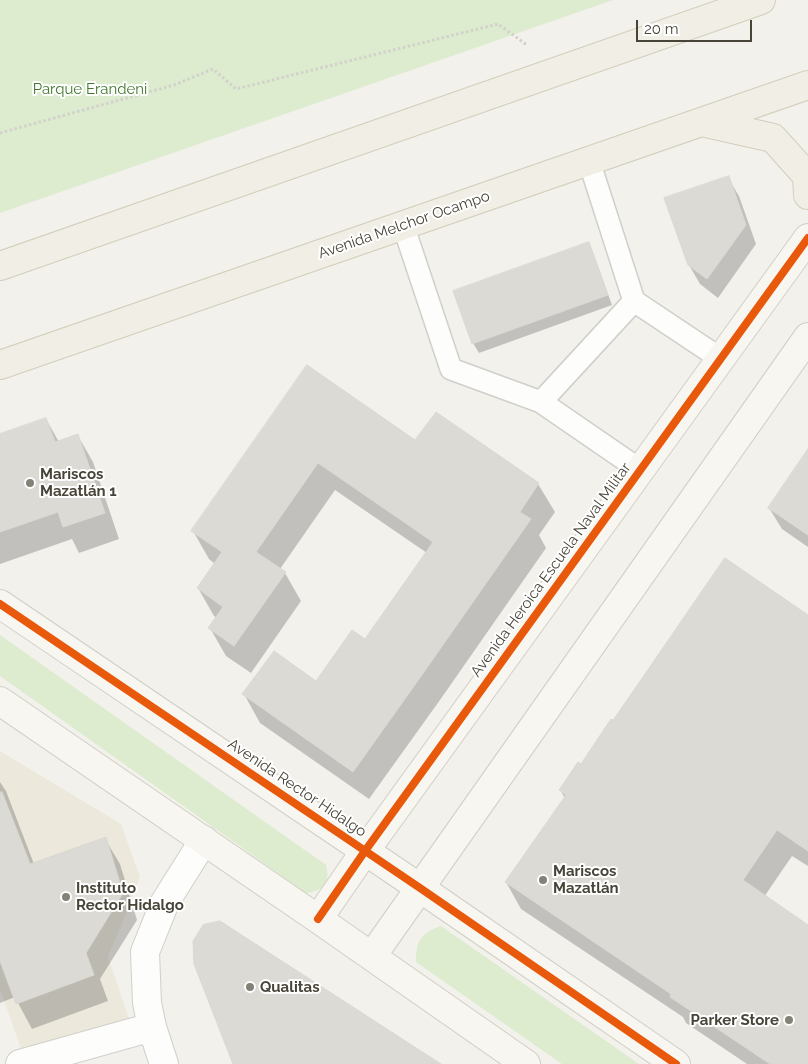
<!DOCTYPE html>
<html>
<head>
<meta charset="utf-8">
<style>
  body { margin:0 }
  #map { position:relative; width:808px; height:1064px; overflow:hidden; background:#f2f1ec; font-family:Raleway,sans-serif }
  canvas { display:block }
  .scale { position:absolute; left:636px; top:20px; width:116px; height:22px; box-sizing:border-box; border:2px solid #484438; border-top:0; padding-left:6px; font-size:15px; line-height:18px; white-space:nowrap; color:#484438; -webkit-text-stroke:4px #fff; paint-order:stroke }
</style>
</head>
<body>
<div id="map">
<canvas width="808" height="1064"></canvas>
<div class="scale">20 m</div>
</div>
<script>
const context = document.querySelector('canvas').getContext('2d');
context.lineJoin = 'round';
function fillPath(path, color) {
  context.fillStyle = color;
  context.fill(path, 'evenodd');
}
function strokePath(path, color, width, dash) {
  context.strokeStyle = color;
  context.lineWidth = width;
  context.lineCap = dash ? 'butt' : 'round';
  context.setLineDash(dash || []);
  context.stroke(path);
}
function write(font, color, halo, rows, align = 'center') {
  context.font = font + ' Raleway,sans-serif';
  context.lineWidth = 4;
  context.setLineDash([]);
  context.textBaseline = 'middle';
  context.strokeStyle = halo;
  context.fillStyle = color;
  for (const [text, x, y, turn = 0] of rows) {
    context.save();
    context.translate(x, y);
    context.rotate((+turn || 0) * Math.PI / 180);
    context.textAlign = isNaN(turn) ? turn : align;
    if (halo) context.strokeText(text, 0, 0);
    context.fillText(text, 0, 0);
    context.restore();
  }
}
fillPath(new Path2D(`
  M 0,751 L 121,824 L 140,877 L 125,917 L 108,957 L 131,1025 L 25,1060 L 0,989 Z`), '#ece9dc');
fillPath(new Path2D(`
  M 0,0 L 613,0 L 0,213 Z
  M 0,635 L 326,865 C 331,882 323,891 306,893 L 0,676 Z
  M 441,926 L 639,1064 L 562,1064 L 416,962 C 416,941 421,933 441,926 Z`), '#ddebce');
fillPath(new Path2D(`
  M 728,178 L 739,196 L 756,244 L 718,298 L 700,284 L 689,265 Z
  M 588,244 L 593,253 L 612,305 L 479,353 L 473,343 Z
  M 307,367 L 416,442 L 436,413 L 538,484 L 555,512 L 539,535 L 546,548 L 440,700 L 369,799 L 260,723 L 244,694 L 316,682 L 366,641 L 427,553 L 335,490 L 280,569 L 285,573 L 301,601 L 251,673 L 226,656 L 210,628 L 217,618 L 214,616 L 198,588 L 215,564 L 209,559 L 193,531 Z
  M 46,419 L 59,442 L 78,436 L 93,462 L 119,539 L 79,553 L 72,539 L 0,564 L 0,436 Z
  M 808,451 L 808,547 L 782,529 L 769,508 Z
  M 808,616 L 808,866 L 792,856 L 764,897 L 808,926 L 808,1064 L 747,1064 L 686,1023 L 683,1017 L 521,909 L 506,882 L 565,798 L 560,790 L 582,766 Z
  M 0,782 L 6,791 L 34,864 L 105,839 L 120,864 L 137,920 L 100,979 L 108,1001 L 32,1029 L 18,1003 L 15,997 L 0,1003 Z`), '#0003');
const building = new Path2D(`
  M 729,176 L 746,225 L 707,279 L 688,265 L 664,198 Z
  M 589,242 L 608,295 L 472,344 L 453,291 Z
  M 307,365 L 415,440 L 436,412 L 539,483 L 520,512 L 531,519 L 424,672 L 353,772 L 242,694 L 274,651 L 316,681 L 352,630 L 365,639 L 433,542 L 318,463 L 256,552 L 286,572 L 234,646 L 208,628 L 223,607 L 197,588 L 222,552 L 191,531 Z
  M 46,418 L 55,442 L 78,434 L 105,513 L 63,527 L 58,512 L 0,532 L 0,434 Z
  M 808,449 L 808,535 L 768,508 Z
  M 725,558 L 808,615 L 808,851 L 777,830 L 743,880 L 808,925 L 808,1064 L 770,1064 L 670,997 L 671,994 L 505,882 L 566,795 L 559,790 L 578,762 L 581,764 L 611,719 L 613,720 Z
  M 2,792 L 30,864 L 106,837 L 123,893 L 86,953 L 94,975 L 16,1004 L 0,961 L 0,793 Z
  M 220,921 L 441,1064 L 233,1064 L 194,964 L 193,941 L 203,925 Z`);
fillPath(building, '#dcdad5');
strokePath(building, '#dad8d2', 1);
const lane = new Path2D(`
  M 403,225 L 451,369 L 541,402 L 640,470
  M 634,301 L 721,359
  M 541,402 L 634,301 L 589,161`);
const street = new Path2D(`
  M 20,1064 L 152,1027
  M 164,1064 L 152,1027 L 147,1003 L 145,952 L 165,902 L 204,840`);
const secondary = new Path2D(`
  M 0,604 L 420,888 L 676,1064
  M 0,701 L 318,919 L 526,1064
  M 318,919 L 365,851 L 808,238
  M 372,956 L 808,337`);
const primary = new Path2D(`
  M 702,122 L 773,138 L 807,176 L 808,195
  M 0,266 L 761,0
  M 0,365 L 808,85`);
strokePath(lane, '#d0cfca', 24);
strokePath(street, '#d0cfca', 30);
strokePath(secondary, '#d0cec4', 30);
strokePath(primary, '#d3cebb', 30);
strokePath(new Path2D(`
  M 0,133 L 174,85 L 213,69 L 236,89 L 498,24 L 527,45`), '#d2d1cb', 3, [2.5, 2.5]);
strokePath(lane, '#fdfdfc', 21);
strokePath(street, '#fdfdfc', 28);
strokePath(secondary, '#f7f6f0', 28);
strokePath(primary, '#f1efe5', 28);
strokePath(new Path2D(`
  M 0,604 L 420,888 L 676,1064
  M 318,919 L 365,851 L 808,238`), '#e8590c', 8);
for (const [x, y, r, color] of [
  [30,483,5,"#848177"],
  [543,880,5,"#848177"],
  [66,897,5,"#848177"],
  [250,987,5,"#848177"],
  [789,1020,5,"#848177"]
]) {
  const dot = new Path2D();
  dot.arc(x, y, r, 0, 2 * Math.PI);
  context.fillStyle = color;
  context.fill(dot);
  strokePath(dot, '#fff', 2);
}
write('15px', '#42782d', '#fff', [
  ["Parque Erandeni",90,89]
]);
write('15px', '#484438', '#fff', [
  ["Avenida Melchor Ocampo",404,225,-19],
  ["Avenida Heroica Escuela Naval Militar",551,570,-54],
  ["Avenida Rector Hidalgo",297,788,34]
]);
write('bold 15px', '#484438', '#fff', [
  ["Mariscos",40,474],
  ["Mazatlán 1",40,491],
  ["Mariscos",553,871],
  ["Mazatlán",553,888],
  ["Instituto",76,888],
  ["Rector Hidalgo",76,905],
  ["Qualitas",260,987],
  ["Parker Store",779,1020,"right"]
], 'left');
</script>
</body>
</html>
